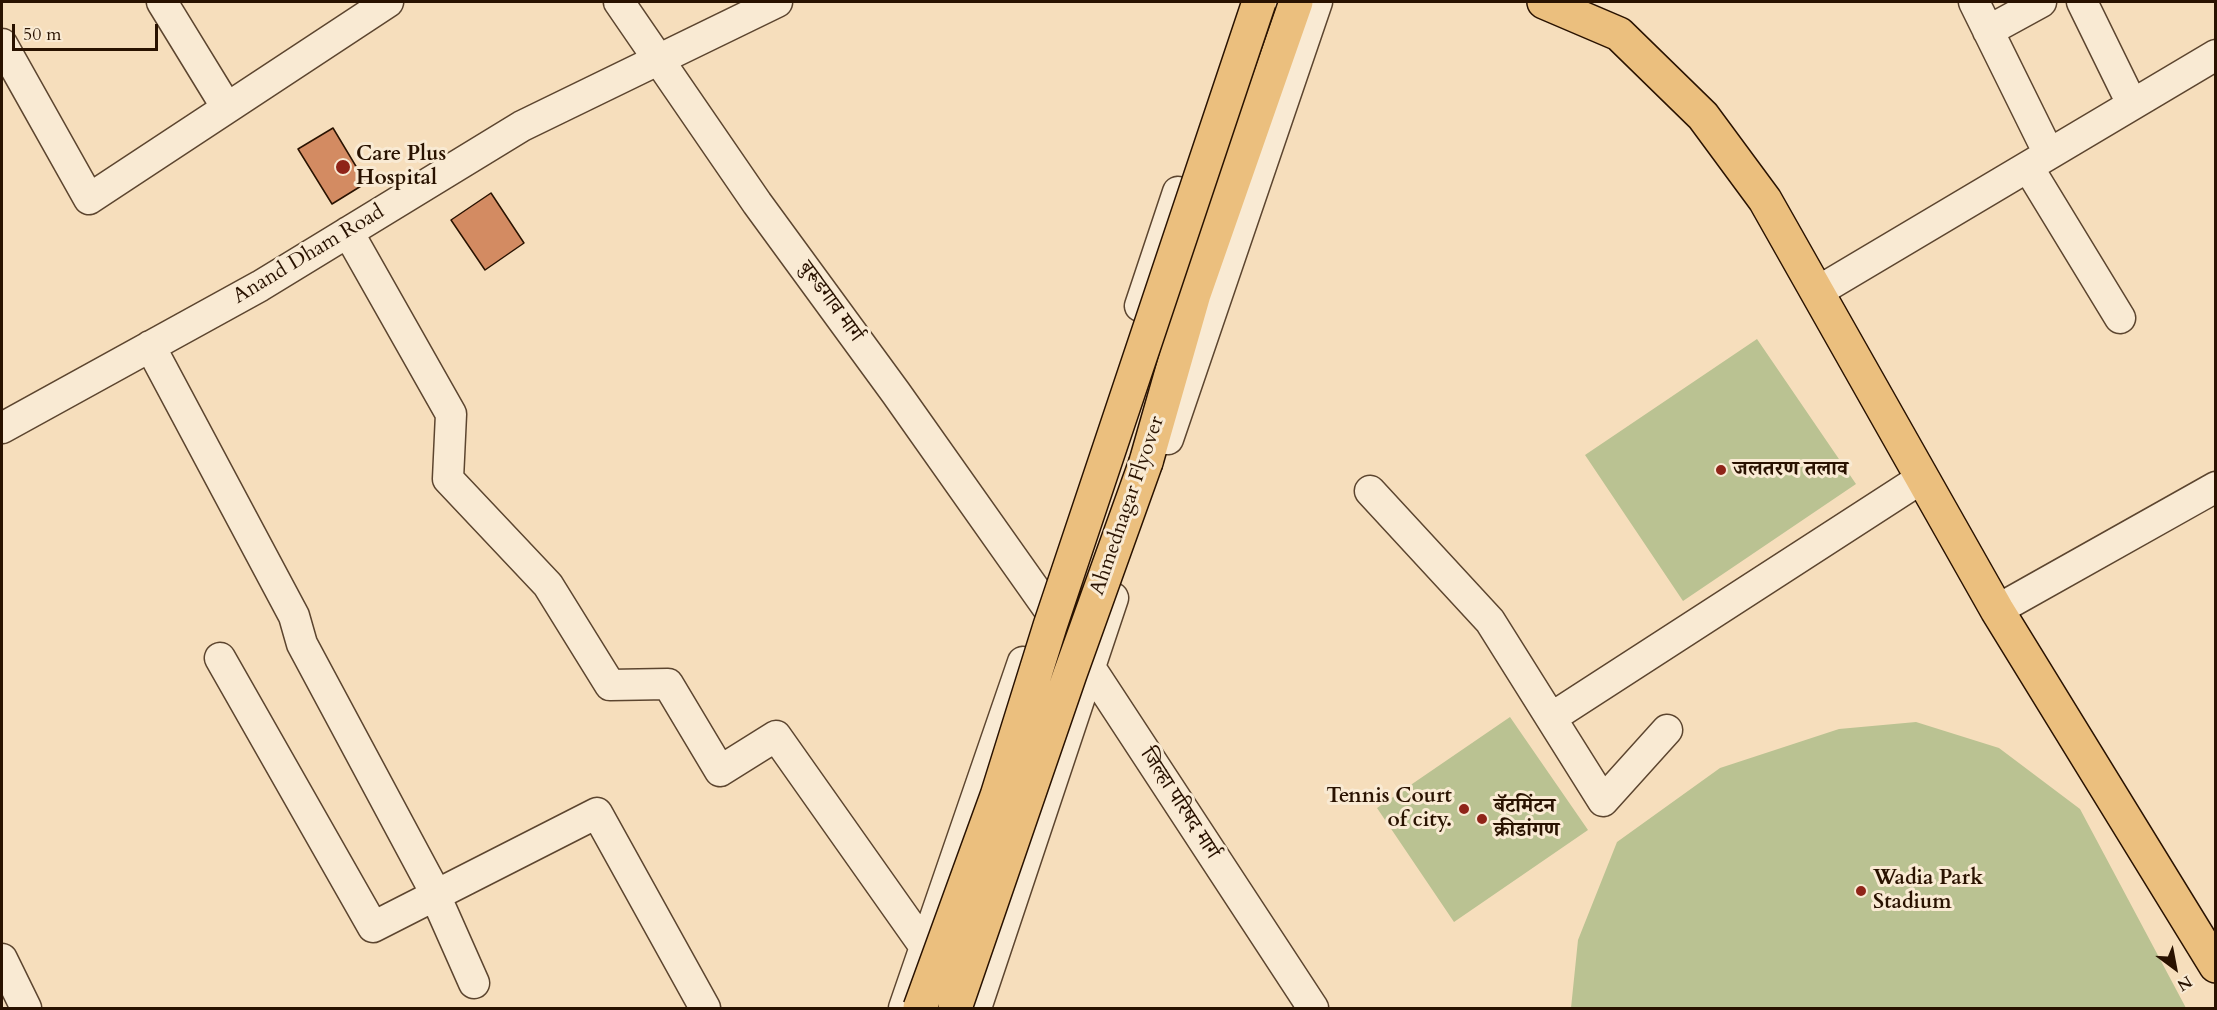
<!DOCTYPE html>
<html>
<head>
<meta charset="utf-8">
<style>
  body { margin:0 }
  #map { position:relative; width:2217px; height:1010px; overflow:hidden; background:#f6debc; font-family:Cardo,serif }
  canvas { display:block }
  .frame { position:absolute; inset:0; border:3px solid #291200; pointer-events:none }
  .north { position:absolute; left:2145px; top:938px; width:60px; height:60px; -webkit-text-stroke:4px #f9ead3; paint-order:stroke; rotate:148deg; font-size:16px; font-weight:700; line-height:24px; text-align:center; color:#291200 }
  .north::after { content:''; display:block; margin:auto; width:21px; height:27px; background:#291200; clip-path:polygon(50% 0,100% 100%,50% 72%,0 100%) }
  .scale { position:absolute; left:12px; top:24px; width:146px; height:27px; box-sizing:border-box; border:3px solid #291200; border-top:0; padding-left:8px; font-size:18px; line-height:21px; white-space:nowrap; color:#291200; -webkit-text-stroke:4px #f9ead3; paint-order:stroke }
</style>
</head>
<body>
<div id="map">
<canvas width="2217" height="1010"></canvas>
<div class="frame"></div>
<div class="north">N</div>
<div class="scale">50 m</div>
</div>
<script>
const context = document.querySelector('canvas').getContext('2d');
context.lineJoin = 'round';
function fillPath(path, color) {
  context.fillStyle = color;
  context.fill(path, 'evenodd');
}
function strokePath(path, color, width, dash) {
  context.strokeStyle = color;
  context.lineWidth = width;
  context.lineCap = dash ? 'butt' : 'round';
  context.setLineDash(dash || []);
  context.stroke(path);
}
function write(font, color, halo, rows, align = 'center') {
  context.font = font + ' Cardo,"Noto Serif Devanagari",serif';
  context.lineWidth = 6;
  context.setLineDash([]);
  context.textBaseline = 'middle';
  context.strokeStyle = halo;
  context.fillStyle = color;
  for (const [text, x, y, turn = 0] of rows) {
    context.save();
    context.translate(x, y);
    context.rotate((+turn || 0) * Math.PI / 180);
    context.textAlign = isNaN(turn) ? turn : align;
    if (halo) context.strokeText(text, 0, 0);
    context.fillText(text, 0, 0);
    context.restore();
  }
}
fillPath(new Path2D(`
  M 1757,339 L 1856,484 L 1683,601 L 1585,455 Z
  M 1510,717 L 1588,830 L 1454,922 L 1377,808 Z
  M 1916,722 L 1999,748 L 2080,809 L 2186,1008 L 1571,1008 L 1578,940 L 1617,842 L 1720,768 L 1839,729 Z`), '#bac292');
const building = new Path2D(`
  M 333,128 L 366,183 L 332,204 L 298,149 Z
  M 491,193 L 524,243 L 485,270 L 451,220 Z`);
fillPath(building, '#d38b62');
strokePath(building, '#291200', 1.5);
const minor = new Path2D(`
  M 162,2 L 227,108
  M 619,2 L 757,203 L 896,393 L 1091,669 L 1313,1008
  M 1974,2 L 2049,154
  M 2082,2 L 2132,104
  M 1988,31 L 2041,2
  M 2,44 L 89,199 L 388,2
  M 2028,167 L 2120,318
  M 348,232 L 451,414 L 448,479 L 548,585 L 610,685 L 668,684 L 720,771 L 776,736 L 925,947
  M 1817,292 L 2216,55
  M 1140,306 L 1178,192
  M 150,346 L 294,616 L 302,644 L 436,894 L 435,895 L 474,983
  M 2,428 L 260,286 L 522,126 L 777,2
  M 1168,439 L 1317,2
  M 1370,491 L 1490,621 L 1603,801 L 1667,730
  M 1997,610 L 2216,487
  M 220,658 L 373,927 L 597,813 L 705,1008
  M 1551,718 L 1922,478
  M 2,959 L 26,1008
  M 904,1008 L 1023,662
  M 976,1008 L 1113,598`);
const highway = new Path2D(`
  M 1544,2 L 1619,34 L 1703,116 L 1765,200 L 1997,610 L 2216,966
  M 1146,462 L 1194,294 L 1296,2`);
strokePath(minor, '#5c452f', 33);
strokePath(highway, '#291200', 36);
strokePath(minor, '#f9ead3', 30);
strokePath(highway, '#ebbf7e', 33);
const highwayBridge = new Path2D(`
  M 920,1008 L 997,796 L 1050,626 L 1259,2
  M 955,1008 L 1070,674 L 1146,462`);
strokePath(highwayBridge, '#291200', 36, []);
strokePath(highwayBridge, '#ebbf7e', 33);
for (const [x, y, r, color] of [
  [343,167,8,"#8f2418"],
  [1721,470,6,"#8f2418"],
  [1464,809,6,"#8f2418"],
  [1482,819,6,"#8f2418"],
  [1861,891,6,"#8f2418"]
]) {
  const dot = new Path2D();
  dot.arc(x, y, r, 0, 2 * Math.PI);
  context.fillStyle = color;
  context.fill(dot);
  strokePath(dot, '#f9ead3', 2);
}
write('bold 21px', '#291200', '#f9ead3', [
  ["Care Plus",356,155],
  ["Hospital",356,179],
  ["जलतरण तलाव",1733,470],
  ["Tennis Court",1452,797,"right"],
  ["of city.",1452,821,"right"],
  ["बॅटमिंटन",1494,807],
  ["क्रीडांगण",1494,831],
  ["Wadia Park",1873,879],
  ["Stadium",1873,903]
], 'left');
write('21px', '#291200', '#f9ead3', [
  ["Anand Dham Road",309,255,-31],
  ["बुरूडगाव मार्ग",830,302,54],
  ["Ahmednagar Flyover",1128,506,-71],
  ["जिल्हा परिषद मार्ग",1179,804,57]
]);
</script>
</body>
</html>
